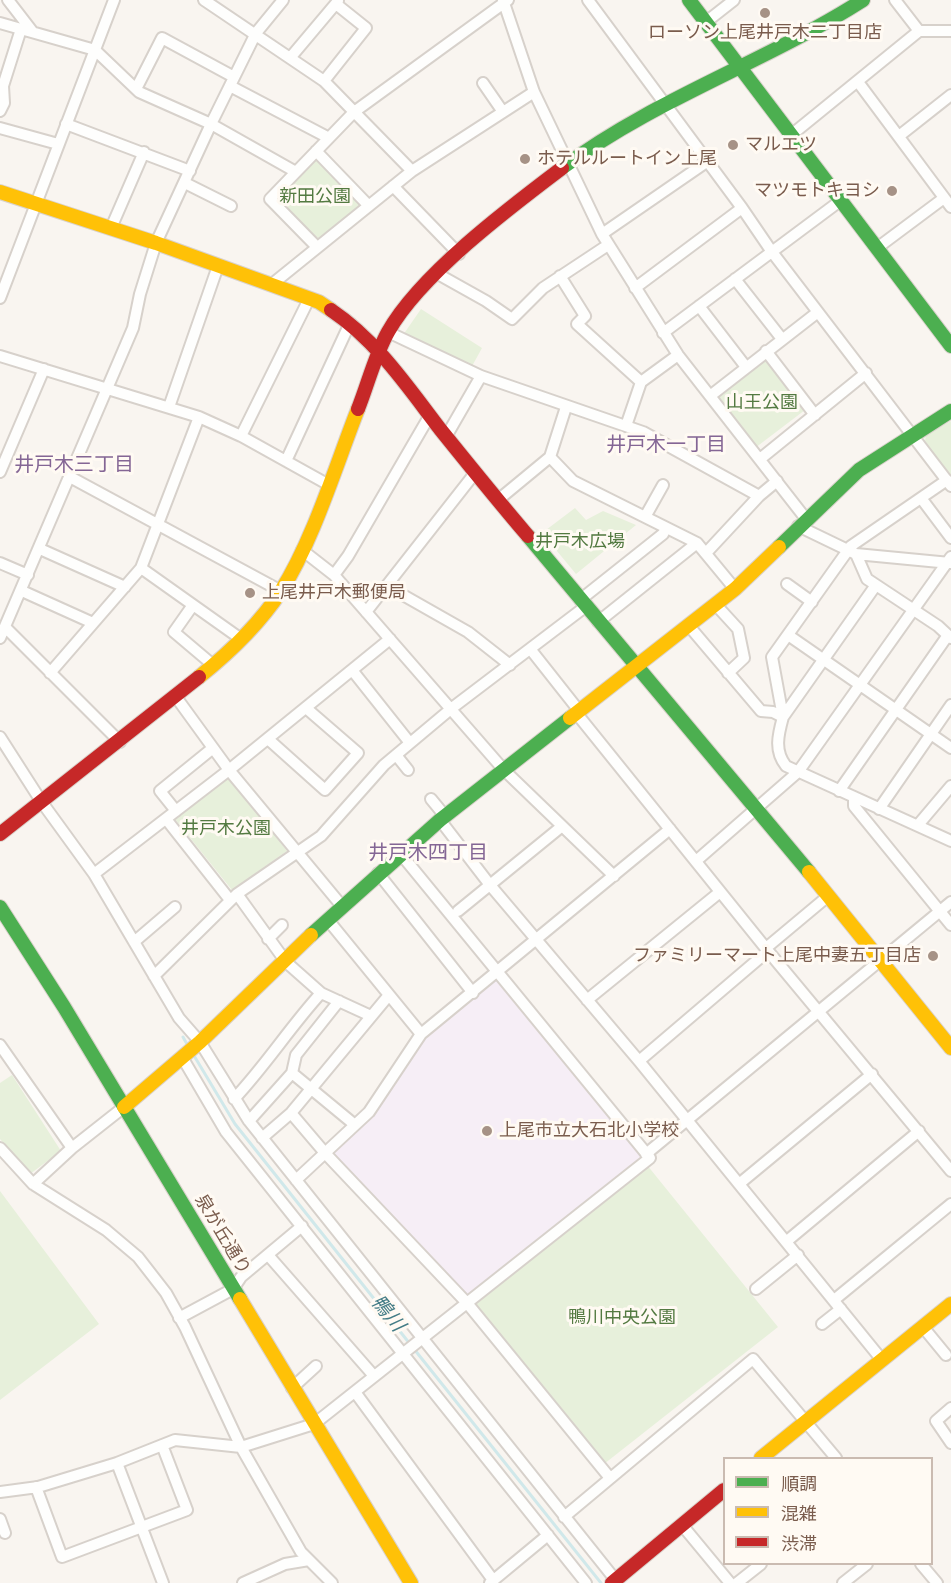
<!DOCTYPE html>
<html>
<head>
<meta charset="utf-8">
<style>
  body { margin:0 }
  #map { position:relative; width:951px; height:1583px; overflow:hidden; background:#f9f5f0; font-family:Signika,"Noto Sans JP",sans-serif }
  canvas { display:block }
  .legend { position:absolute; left:723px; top:1457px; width:210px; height:108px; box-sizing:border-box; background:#fffaf3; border:2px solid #cabbb1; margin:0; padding:8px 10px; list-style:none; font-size:18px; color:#7a5c4d }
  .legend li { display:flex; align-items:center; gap:12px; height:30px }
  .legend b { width:30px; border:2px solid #cabbb1 }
</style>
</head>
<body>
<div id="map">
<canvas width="951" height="1583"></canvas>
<ul class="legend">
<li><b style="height:8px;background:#4caf50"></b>順調</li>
<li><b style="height:8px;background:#ffc107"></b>混雑</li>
<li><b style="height:8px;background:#c62828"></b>渋滞</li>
</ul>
</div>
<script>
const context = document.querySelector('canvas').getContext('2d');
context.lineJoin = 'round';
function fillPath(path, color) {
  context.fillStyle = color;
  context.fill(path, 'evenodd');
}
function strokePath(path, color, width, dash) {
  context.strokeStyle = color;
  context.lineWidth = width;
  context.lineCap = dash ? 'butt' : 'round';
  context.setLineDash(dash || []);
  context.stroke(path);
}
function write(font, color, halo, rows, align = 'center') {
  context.font = font + ' Signika,"Noto Sans JP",sans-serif';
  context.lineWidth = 6;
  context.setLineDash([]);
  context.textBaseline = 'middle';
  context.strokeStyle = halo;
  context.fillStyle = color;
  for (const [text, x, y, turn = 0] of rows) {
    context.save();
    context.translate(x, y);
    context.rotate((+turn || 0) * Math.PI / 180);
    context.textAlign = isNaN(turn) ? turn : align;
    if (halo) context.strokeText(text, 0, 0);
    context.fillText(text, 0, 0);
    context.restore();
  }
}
fillPath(new Path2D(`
  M 496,979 L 643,1159 L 471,1296 L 465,1295 L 335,1154 L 335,1148 L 425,1035 Z`), '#f6eef6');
fillPath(new Path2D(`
  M 315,158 L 362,204 L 320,240 L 276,198 Z
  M 421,309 L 482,348 L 471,368 L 403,335 Z
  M 767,357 L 805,410 L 755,448 L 717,394 Z
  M 951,421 L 951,477 L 925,441 L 926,435 Z
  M 575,508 L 586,520 L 603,511 L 636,525 L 576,574 L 542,533 Z
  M 228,774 L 287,851 L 232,890 L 174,818 Z
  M 12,1075 L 61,1151 L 30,1174 L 0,1139 L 0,1083 Z
  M 647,1165 L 778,1327 L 604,1464 L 473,1304 Z
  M 0,1191 L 99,1324 L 0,1400 Z`), '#e7f0db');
strokePath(new Path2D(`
  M 183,1037 L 188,1046
  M 193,1054 L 235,1124 L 410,1344
  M 414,1349 L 601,1583`), '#d0e8ea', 3);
const street = new Path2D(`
  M 8,0 L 32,31
  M 204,0 L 324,81 L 412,171
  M 503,0 L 534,92 L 602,234 L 678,355 L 806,519
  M 588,0 L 742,208 L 772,252 L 951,486
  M 706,22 L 734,0
  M 0,23 L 95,50 L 139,92 L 211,124 L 296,172
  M 919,31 L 951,31
  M 290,58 L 338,1
  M 324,81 L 366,28 L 336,4
  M 858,82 L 951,207
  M 483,83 L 503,112
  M 230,86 L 329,138
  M 136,89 L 162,38 L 234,77
  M 0,111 L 4,103 L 3,86 L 21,29
  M 66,124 L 190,171
  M 0,128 L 58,144
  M 790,136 L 919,31 L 895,0
  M 899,136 L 951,95
  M 316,151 L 369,206
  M 185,183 L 231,206
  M 393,186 L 459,254
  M 111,228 L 144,152
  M 602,234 L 708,161
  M 317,247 L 270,199 L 354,112 L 508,0
  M 877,248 L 944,198
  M 436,273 L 486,301 L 512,319 L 543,288 L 608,245
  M 560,276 L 585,316 L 577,324 L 641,382
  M 735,279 L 782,339
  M 271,285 L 412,171 L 534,92
  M 635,288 L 742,208
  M 0,298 L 114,0
  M 699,306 L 746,367
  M 388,332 L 481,376 L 643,432 L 759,496
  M 663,333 L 840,201
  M 766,351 L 815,415
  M 0,356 L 199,417 L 241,436 L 329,485
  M 710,396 L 818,312
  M 169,407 L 218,266
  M 626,426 L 641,382 L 678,355
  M 447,435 L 481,376
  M 241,436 L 309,299
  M 550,457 L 566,407
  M 760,459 L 866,373
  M 286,461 L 350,323
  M 0,472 L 44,369
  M 70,477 L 281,591
  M 921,498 L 951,538
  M 498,500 L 550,457 L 573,481 L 697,543 L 735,589
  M 645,517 L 663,485
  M 798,526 L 856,554 L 950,563
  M 40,549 L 125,587
  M 302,550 L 334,575 L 503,769 L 614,876
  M 706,553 L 759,496 L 777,481
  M 856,554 L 867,579 L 938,626 L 951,638
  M 0,563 L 28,575
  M 141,568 L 241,639
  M 334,575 L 348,556 L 430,415
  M 787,584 L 812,602
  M 876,585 L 783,717 C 778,735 774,751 786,766 L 951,841
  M 387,586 L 468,632 L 510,665
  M 22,591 L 93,623
  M 580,600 L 663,534 L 666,528
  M 193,605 L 174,632 L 213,665
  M 716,605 L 738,629 L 744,658 L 728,673
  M 366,612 L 475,473
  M 598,622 L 697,543
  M 689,626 L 761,711 L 773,712 L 783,717
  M 6,628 L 120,742
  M 788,635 L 951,748
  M 0,638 L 133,328 L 140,294 L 156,243 L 211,124 L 256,33 L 283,0
  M 531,650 L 580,712
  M 352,670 L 410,743
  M 50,673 L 141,568 L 199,417
  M 176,697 L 229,770 L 341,905
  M 577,714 L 768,951 L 951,1171
  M 783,717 L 772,657 L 851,546 L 947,480
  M 0,737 L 41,801 L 94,874 L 179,1018 L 200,1042 L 249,1121 L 618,1583
  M 268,739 L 325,790 L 358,753 L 306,708
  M 396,755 L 408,770
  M 839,791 L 948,635
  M 854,798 L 854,806 L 951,925
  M 431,799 L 445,816
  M 879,809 L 951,705
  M 176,811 L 160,791 L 213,748
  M 166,819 L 230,900
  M 440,820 L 490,885 L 639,1061 L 882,1360
  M 918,825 L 951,786
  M 696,861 L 798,772 L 951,557
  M 378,873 L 473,993
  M 94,874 L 229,770 L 390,639
  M 237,894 L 286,962 L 321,993 L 371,1016
  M 458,911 L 561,827
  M 328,920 L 421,1034
  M 268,939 L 282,925
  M 134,942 L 175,907
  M 766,948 L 827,897
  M 154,976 L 237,894 L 321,836 L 384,765 L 452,708 L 585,607
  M 587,1000 L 720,892
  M 0,1045 L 72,1148
  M 182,1057 L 226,1132 L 586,1583
  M 639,1061 L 768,951
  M 292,1073 L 355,1125
  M 234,1099 C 266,1065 290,1027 321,993
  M 291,1113 L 325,1153 L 467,1303 L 610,1478
  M 249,1121 L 292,1073 L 296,1055 L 339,1001
  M 262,1138 L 291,1113 L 389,995
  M 0,1148 L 33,1184 L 106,1230 L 138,1257 L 166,1293 L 185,1327 L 241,1447 L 301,1552 L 332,1583
  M 646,1154 L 951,902
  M 296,1180 L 369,1112 L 421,1034 L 670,829
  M 33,1184 L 72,1148 L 124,1107
  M 739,1184 L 872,1074
  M 787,1241 L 919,1131
  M 268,1255 L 374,1376
  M 756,1289 L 798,1255
  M 834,1300 L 951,1204
  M 179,1318 L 233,1289 L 241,1277 L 302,1226
  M 822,1324 L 841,1309
  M 923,1327 L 946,1355
  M 292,1388 L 316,1366
  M 355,1392 L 493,1580
  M 951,1408 L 936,1421 L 951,1443
  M 117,1463 L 163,1583
  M 36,1487 L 62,1557 L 187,1510 L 162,1445
  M 0,1492 L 38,1487 L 117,1463 L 175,1440 L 241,1447 L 314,1424 L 650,1158 L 400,853
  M 564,1517 L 753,1359 L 836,1458
  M 0,1519 L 5,1533
  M 682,1525 L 730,1583
  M 921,1564 L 937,1583
  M 243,1583 L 285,1564 L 309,1560
  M 490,1583 L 548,1535
  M 737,1583 L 761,1564
  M 843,1583 L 867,1564`);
const fast = new Path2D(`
  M 689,0 L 951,346
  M 562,168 C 654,99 766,62 863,0
  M 528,536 L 809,872
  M 779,547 L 859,470 L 951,411
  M 0,907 L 64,1007 L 240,1299
  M 311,935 L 440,820 L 570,718`);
const slow = new Path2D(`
  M 0,192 L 156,243 L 319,302 L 331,310
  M 199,677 C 229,653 260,623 281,591 C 313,541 336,465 358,409
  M 570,718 L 735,589 L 779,547
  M 809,872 L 951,1048
  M 124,1107 L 200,1042 L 311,935
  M 240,1299 L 411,1583
  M 761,1458 L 951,1304`);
const jam = new Path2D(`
  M 331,310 C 377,341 407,386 440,429 C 469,465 498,501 528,536
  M 358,409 C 368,384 375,355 388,332 C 420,275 509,208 562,168
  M 0,834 L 199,677
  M 612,1583 L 724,1490`);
strokePath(street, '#d7d1cb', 14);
strokePath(fast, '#d9d2cb', 16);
strokePath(slow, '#d9d2cb', 16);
strokePath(jam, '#d9d2cb', 16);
strokePath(street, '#fefefd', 10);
strokePath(fast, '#4caf50', 14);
strokePath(slow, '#ffc107', 14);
strokePath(jam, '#c62828', 14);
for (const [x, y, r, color] of [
  [765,13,6,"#a69286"],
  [733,145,6,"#a69286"],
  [525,159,6,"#a69286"],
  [892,191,6,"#a69286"],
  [250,593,6,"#a69286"],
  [933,956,6,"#a69286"],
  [487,1131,6,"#a69286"]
]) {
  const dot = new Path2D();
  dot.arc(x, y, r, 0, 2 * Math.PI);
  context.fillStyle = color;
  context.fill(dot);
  strokePath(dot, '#fffaf3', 2);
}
write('18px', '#7a5c4d', '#fffaf3', [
  ["ローソン上尾井戸木二丁目店",765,33,"center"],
  ["マルエツ",745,145],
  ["ホテルルートイン上尾",537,159],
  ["マツモトキヨシ",880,191,"right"],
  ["上尾井戸木郵便局",262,593],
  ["ファミリーマート上尾中妻五丁目店",921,956,"right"],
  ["上尾市立大石北小学校",499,1131]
], 'left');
write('18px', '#537a41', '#fffaf3', [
  ["新田公園",315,197],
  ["山王公園",762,403],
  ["井戸木広場",580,542],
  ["井戸木公園",226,829],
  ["鴨川中央公園",622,1318]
]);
write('18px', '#7a5c4d', '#fffaf3', [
  ["泉が丘通り",222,1235,59]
]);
write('20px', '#846695', '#fffaf3', [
  ["井戸木一丁目",666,446],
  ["井戸木三丁目",74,466],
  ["井戸木四丁目",428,854]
]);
write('italic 20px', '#437c86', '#fffaf3', [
  ["鴨川",387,1314,51]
]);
</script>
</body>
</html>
